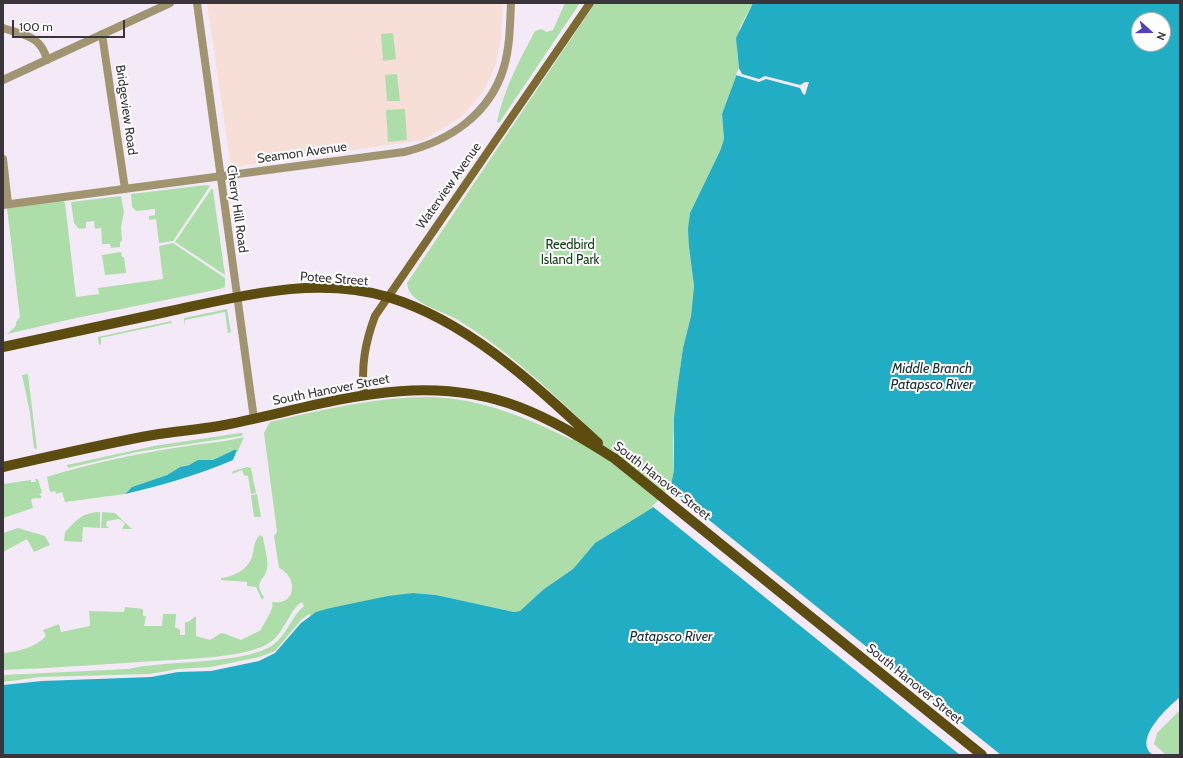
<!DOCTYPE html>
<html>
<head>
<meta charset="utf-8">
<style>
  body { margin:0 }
  #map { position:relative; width:1183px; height:758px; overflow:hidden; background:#f4eaf7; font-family:Cabin,sans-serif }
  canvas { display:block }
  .frame { position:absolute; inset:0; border:4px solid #39353b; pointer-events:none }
  .north { position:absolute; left:1131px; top:12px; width:40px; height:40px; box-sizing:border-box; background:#fff; border:1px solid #b0aeb1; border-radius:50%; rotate:111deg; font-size:11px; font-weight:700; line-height:16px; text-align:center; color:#39353b }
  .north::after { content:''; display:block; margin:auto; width:14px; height:18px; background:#5341b9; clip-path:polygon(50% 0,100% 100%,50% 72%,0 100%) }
  .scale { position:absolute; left:12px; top:20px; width:113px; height:18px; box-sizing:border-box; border:2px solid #39353b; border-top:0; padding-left:5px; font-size:12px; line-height:14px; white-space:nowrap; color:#39353b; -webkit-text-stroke:3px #fff; paint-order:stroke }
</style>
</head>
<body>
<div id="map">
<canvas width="1183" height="758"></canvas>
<div class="frame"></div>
<div class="north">N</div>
<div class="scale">100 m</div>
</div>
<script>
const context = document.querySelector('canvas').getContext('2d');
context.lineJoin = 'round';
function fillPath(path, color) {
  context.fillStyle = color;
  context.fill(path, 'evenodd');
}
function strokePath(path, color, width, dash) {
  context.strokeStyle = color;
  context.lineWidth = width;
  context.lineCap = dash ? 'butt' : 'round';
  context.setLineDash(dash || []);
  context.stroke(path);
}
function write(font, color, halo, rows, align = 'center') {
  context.font = font + ' Cabin,sans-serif';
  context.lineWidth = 4;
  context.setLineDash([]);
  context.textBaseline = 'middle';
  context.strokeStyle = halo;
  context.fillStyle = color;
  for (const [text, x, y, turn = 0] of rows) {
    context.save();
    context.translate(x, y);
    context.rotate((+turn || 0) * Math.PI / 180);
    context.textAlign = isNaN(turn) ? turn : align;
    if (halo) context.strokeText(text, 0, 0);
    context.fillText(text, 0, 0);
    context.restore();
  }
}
fillPath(new Path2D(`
  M 207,3 L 503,3 L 501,38 L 495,67 L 483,92 L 462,116 L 424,140 L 231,167 Z`), '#f7ded6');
fillPath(new Path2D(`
  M 565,3 L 580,3 L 499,123 L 497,122 C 504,89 519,61 535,31 L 541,29 L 547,32 L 553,30 Z
  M 595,3 L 753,3 L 740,27 L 737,49 L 739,68 L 722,114 L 724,139 L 720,151 L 690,213 L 689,247 L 694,286 L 691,316 L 683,348 L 678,383 L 673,441 L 674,470 L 671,485 L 664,498 L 652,508 L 595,543 L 573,569 L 544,589 L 521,611 L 514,612 L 436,595 L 413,593 L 330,608 L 311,616 L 309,614 L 301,620 L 275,651 L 259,657 L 211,667 L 178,669 L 150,674 L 41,677 L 3,682 L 3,675 L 128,669 C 164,660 247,665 274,644 C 287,634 292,616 304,606 L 302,602 C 289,609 285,635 266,645 C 240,658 185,659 155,661 C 104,664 54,668 3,670 L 3,653 C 18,652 36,647 46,636 L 43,630 L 59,624 L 61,632 L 90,626 L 89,611 L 124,612 L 125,607 L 143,609 L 143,616 L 146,616 L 144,626 L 162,626 L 163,614 L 176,614 L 175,627 L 180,630 L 180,635 L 185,635 L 185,622 L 188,622 L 196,616 L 196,636 L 210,640 L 221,633 L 226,634 L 241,640 L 261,630 C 264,622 275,609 272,602 C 297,606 298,577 279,568 L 274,536 L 277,532 L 264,433 L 270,422 L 274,421 C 325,409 377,397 430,397 C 480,398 528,418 572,440 L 583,422 C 544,385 504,348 458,320 C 442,310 408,304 407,283 Z
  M 393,33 L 396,59 L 383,61 L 381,34 Z
  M 397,74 L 400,101 L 387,101 L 385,75 Z
  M 405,109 L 407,140 L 388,142 L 386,110 Z
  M 206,185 L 210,186 L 173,241 L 159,243 L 156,219 L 149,220 L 149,216 L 155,215 L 155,209 L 136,211 L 132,207 L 131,194 Z
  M 212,188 L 213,190 L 225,275 L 175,242 Z
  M 121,196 L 124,212 L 121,227 L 122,241 L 120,242 L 120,247 L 111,248 L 110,244 L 102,244 L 101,228 L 95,229 L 94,221 L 86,222 L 86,228 L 79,229 L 74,223 L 71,202 Z
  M 63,201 L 65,203 L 76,297 L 99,294 L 98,288 L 163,279 L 159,246 L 173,243 L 225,278 L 225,287 L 220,289 L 76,318 L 7,334 L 16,326 L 16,322 L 20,317 L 7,208 Z
  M 121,252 L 122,257 L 124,257 L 126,273 L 105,275 L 102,255 Z
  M 227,309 L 231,332 L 228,333 L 225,312 L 185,320 L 184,326 L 184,318 Z
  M 171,321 L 173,329 L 171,323 L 101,338 L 101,344 L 99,345 L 98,337 Z
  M 28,374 L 37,449 L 34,448 L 30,413 L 22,375 Z
  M 240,433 L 243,433 L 242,436 L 137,452 L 68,468 L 67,465 L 154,446 Z
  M 244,437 L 237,453 L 237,450 L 234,450 L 213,460 L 204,460 L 180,467 L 167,475 L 132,487 L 125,494 L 65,502 L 62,492 L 56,494 L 55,491 L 50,492 L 47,477 C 88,464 131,455 174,448 C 197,444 220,443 244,437 Z
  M 247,467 L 251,468 L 256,493 L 251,494 L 248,476 L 244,475 L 242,470 L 232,474 L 233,471 Z
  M 35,479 L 38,479 L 42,493 L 39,494 L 42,497 L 38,499 L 37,498 L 31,499 L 33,508 L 3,518 L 3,484 L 31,480 L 31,482 L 36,482 Z
  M 257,494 L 261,517 L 254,517 L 251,495 Z
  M 100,512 L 100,528 L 83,527 L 82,542 L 64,541 L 65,532 C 78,519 82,513 100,512 Z
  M 102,512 L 115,513 L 132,529 L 122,529 L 125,523 L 119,519 L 107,521 L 106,525 L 109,528 L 101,528 Z
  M 18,528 L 45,536 L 50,545 L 34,552 L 27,539 L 3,552 L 3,533 Z
  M 260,535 L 263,537 C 264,546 269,560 267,569 C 264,582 253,581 264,597 L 262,600 L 256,587 L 247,586 L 247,582 L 221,580 L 221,578 C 234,577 248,569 252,557 C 254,550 254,540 260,535 Z
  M 1180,710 L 1180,755 L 1166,755 L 1154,744 L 1157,733 Z`), '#addeaa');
fillPath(new Path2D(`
  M 753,3 L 1180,3 L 1180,697 C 1168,707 1132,740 1153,755 L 3,755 L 3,685 L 42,681 L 151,677 L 178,672 L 211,671 L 259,661 L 275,653 L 301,623 L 316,612 L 330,608 L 388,596 L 413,593 L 436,595 L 514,612 L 520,611 L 544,589 L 573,569 L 595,543 L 652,508 L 664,498 L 671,485 L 674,470 L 674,418 L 678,383 L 683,348 L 691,316 L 694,286 L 689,247 L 688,229 L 690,213 L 720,151 L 724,139 L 722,114 L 739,68 L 736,38 ZM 1139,20 L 1163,20 L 1163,44 L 1139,44 Z
  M 234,450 L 237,450 L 233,460 C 197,475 164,485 125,494 L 132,487 L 167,475 L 180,467 L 189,465 L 198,460 L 213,460 Z`), '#21aec5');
fillPath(new Path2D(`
  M 739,68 L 742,74 L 759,79 L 765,76 L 800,85 L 805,82 L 809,82 L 805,95 L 803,94 L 800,88 L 766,79 L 759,82 L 736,75 Z
  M 668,487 L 1001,755 L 960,755 L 652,506 L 663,496 Z`), '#f4eaf7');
strokePath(new Path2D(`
  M 3,28 C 23,35 41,35 47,60
  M 102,34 L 125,189
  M 3,80 L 170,3
  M 3,159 L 8,204
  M 3,205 L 404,152 C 450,141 490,114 504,67 C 510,46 510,24 511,3`), '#a19571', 8);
strokePath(new Path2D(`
  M 197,3 L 254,419`), '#a19571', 8);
strokePath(new Path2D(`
  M 364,394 C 361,366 365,343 375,316 L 590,3`), '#7c6a32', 8);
strokePath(new Path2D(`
  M 3,347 C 57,335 112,324 166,312 C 238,297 314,275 388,297 C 470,322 536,386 598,443
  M 3,467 C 53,456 102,444 153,435 C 174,431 197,430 219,426 C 320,407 416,368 519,407 C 553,420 583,439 614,458 L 982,755`), '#5d4c10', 10);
write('13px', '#39353b', '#fff', [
  ["Bridgeview Road",126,110,82],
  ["Seamon Avenue",302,153,-8],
  ["Waterview Avenue",449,186,-55],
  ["Cherry Hill Road",237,209,82],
  ["Potee Street",334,279,4],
  ["South Hanover Street",331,390,-11],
  ["South Hanover Street",662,481,38],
  ["South Hanover Street",914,684,39]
]);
write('13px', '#134015', '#fff', [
  ["Reedbird",570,245],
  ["Island Park",570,260]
]);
write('italic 14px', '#1a2f34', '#fff', [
  ["Middle Branch",932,369],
  ["Patapsco River",932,385],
  ["Patapsco River",671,637]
]);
</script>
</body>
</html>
